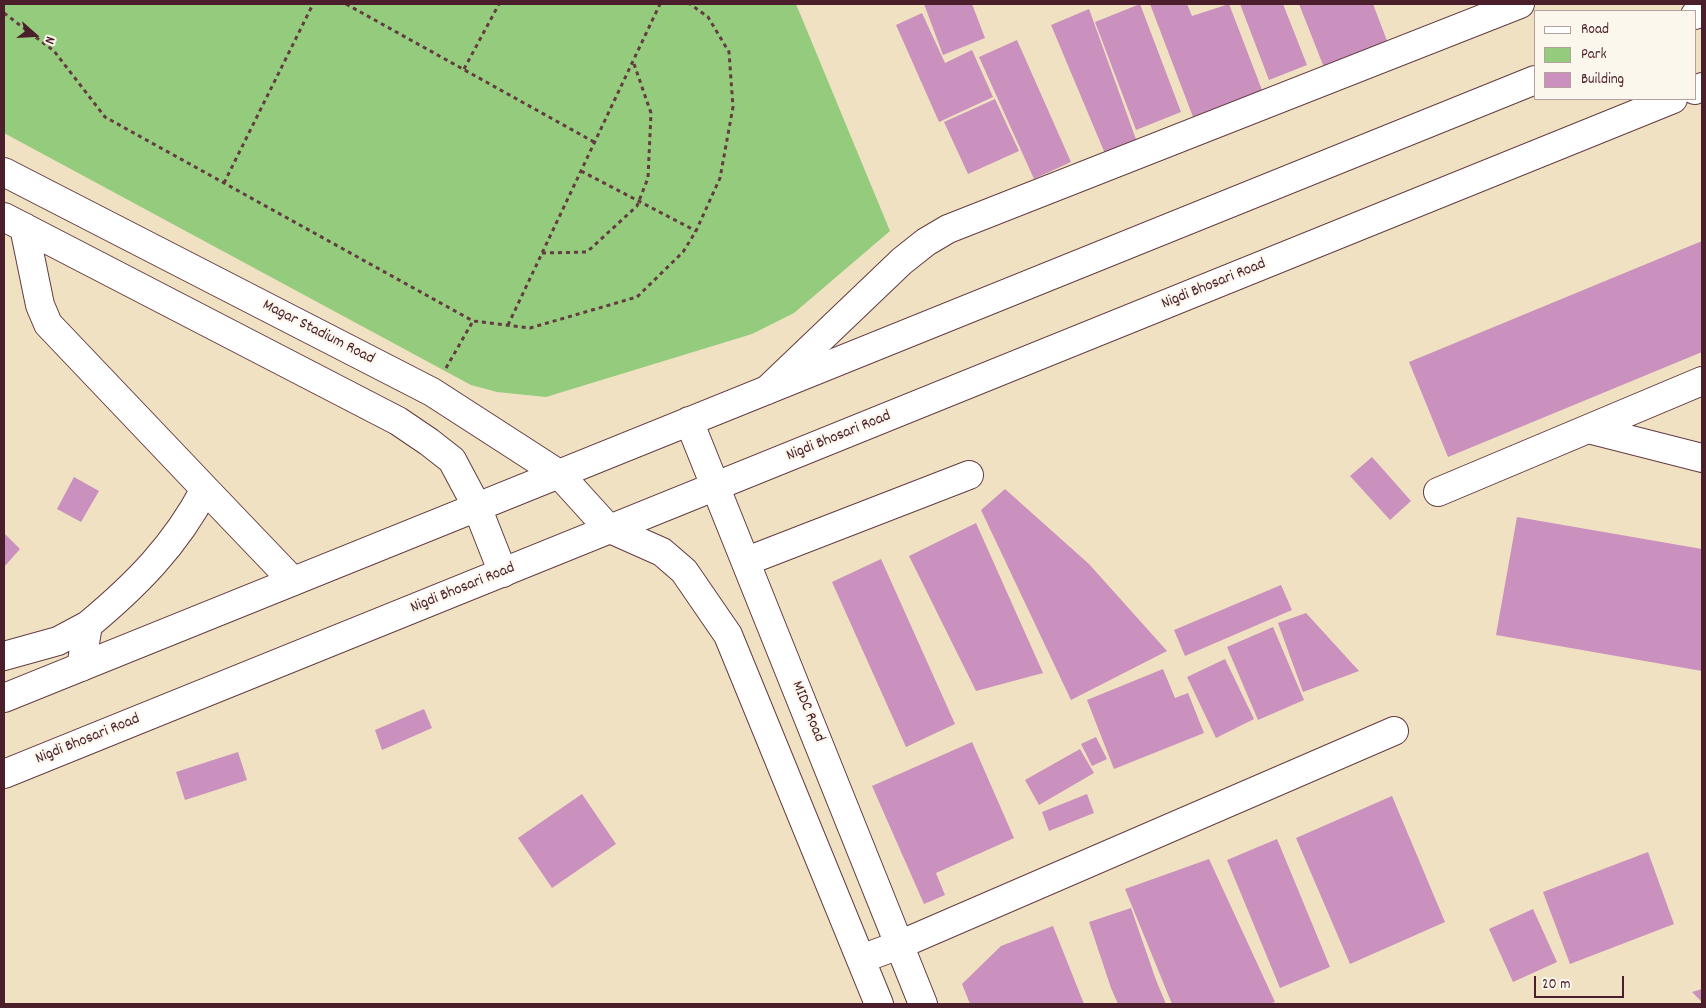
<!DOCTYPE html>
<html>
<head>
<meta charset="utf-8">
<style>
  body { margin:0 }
  #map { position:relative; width:1706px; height:1008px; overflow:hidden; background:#efe1c2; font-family:Dekko,sans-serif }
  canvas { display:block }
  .frame { position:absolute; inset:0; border:5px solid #4a1f2b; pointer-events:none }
  .legend { position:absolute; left:1534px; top:10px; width:162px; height:90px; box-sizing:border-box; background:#fbf7ec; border:1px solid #b4a19f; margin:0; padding:6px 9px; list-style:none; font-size:15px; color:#4a1f2b }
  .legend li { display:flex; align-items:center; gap:10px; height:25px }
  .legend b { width:25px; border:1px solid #b4a19f }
  .north { position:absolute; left:10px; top:10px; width:50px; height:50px; -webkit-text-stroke:4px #fbf7ec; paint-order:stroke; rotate:109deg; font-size:14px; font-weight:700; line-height:20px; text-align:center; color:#4a1f2b }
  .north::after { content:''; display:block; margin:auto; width:18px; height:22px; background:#4a1f2b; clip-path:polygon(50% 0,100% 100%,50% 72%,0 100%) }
  .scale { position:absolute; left:1534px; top:976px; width:90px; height:22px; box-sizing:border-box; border:2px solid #4a1f2b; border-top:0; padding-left:6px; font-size:15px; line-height:18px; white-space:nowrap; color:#4a1f2b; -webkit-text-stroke:4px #fbf7ec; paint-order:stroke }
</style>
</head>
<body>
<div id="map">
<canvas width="1706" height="1008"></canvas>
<div class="frame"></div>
<ul class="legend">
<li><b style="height:6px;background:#fff"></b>Road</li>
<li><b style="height:14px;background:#95cb7c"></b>Park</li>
<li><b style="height:14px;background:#cb91be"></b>Building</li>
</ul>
<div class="north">N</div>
<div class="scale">20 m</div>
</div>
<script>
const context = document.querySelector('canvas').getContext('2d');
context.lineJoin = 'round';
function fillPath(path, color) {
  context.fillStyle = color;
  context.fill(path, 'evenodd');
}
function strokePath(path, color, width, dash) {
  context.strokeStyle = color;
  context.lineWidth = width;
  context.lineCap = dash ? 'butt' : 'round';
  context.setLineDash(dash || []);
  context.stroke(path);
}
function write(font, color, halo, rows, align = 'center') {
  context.font = font + ' Dekko,sans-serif';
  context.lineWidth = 4.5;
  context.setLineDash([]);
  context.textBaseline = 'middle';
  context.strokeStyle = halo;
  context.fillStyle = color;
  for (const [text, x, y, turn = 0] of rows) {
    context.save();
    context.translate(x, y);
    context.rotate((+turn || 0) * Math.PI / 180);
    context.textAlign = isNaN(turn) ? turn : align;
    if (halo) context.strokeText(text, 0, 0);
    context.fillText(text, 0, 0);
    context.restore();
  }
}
fillPath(new Path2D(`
  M 4,4 L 796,4 L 890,231 L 794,313 L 752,334 L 546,397 L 497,392 L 471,385 L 4,133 Z`), '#95cb7c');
fillPath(new Path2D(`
  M 924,4 L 972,4 L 985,38 L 943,55 Z
  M 1140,4 L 1181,112 L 1136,130 L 1095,22 Z
  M 1150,4 L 1187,4 L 1192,16 L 1229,4 L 1262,90 L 1193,117 Z
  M 1240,4 L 1283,4 L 1307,65 L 1269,80 Z
  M 1299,4 L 1373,4 L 1389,46 L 1325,70 Z
  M 1089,9 L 1137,142 L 1106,156 L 1051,25 Z
  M 922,13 L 945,63 L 972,50 L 993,97 L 939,122 L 896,25 Z
  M 1017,40 L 1071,162 L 1034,179 L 979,57 Z
  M 995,99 L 1019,151 L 968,174 L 944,122 Z
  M 1702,241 L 1702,352 L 1448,457 L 1409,362 Z
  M 1372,457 L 1411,501 L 1390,520 L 1350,476 Z
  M 74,477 L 99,491 L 81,522 L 57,509 Z
  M 1005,489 L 1089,564 L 1167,651 L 1071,700 L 981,510 Z
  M 1517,517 L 1702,549 L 1702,671 L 1496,635 Z
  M 976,523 L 1043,673 L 976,691 L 909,556 Z
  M 4,533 L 20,549 L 4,567 Z
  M 881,559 L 955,724 L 906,747 L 832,582 Z
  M 1281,585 L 1292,610 L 1185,656 L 1174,630 Z
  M 1306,613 L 1359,671 L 1303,692 L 1278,623 Z
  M 1273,627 L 1304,700 L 1258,720 L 1227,647 Z
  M 1225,659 L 1254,719 L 1216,738 L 1187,677 Z
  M 1163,669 L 1175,698 L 1188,693 L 1204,733 L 1114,769 L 1087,700 Z
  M 424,709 L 432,728 L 382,750 L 375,730 Z
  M 1096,737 L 1107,759 L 1092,766 L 1081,744 Z
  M 972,742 L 1014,838 L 936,873 L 945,895 L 924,904 L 872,786 Z
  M 1080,749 L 1094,773 L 1039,805 L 1025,780 Z
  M 238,752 L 247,780 L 185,800 L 176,772 Z
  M 582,794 L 616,844 L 552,888 L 518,838 Z
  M 1087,794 L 1094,813 L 1049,831 L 1042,812 Z
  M 1392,796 L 1445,922 L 1350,964 L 1296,838 Z
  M 1277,839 L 1330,967 L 1280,988 L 1227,860 Z
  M 1648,852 L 1674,924 L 1570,964 L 1543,892 Z
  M 1209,859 L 1275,1002 L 1269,1004 L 1172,1004 L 1125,889 Z
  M 1131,908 L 1156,980 L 1166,1004 L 1118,1004 L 1111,988 L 1089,922 Z
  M 1533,909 L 1557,962 L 1513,982 L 1489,929 Z
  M 1053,926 L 1084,1004 L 970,1004 L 962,984 L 1001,946 Z
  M 1702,989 L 1702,1002 L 1692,992 Z`), '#cb91be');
const minor = new Path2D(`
  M 4,172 L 432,392 L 559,474
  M 4,217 L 398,421 L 429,442 L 452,460 L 477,507 L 503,573
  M 24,227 L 40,305 L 48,324 L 205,489 C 176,545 136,585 88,625 L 81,667
  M 767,390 L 902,261 L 926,242 L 948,229 L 1520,4
  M 1588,429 L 1702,458
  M 205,489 L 293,581
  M 1438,492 L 1702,381
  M 747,561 L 969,475
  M 4,656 L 58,641 L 88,625
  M 861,959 L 899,945 L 1394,731`);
const major = new Path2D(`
  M 1695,15 L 1702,12
  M 1695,90 L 1702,87
  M 689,421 L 923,1004
  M 559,474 L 608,528 L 662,552 L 684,571 L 728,635 L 879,1004
  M 4,698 L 1535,80
  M 4,774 L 1673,99`);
strokePath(minor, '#633c42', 30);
strokePath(major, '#633c42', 30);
strokePath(new Path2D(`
  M 346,4 L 594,142
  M 4,13 L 54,51 L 105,117 L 473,321 L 530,328 L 637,297 L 683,252 L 696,231 L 720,178 L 733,107 L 729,52 L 708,17 L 690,4
  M 464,69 L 499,4
  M 581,171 L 696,231
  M 224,183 L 313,4
  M 542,253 L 587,252 L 637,206 L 648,178 L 651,113 L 633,61
  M 508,325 L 660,4
  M 446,368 L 473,321`), '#633c42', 3, [4, 4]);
strokePath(minor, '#fff', 28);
strokePath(major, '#fff', 28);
write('16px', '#4a1f2b', '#fbf7ec', [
  ["Nigdi Bhosari Road",1214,285,-22],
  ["Magar Stadium Road",318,333,27],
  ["Nigdi Bhosari Road",839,437,-22],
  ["Nigdi Bhosari Road",463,589,-22],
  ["MIDC Road",807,712,68],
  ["Nigdi Bhosari Road",88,740,-22]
]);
</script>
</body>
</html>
